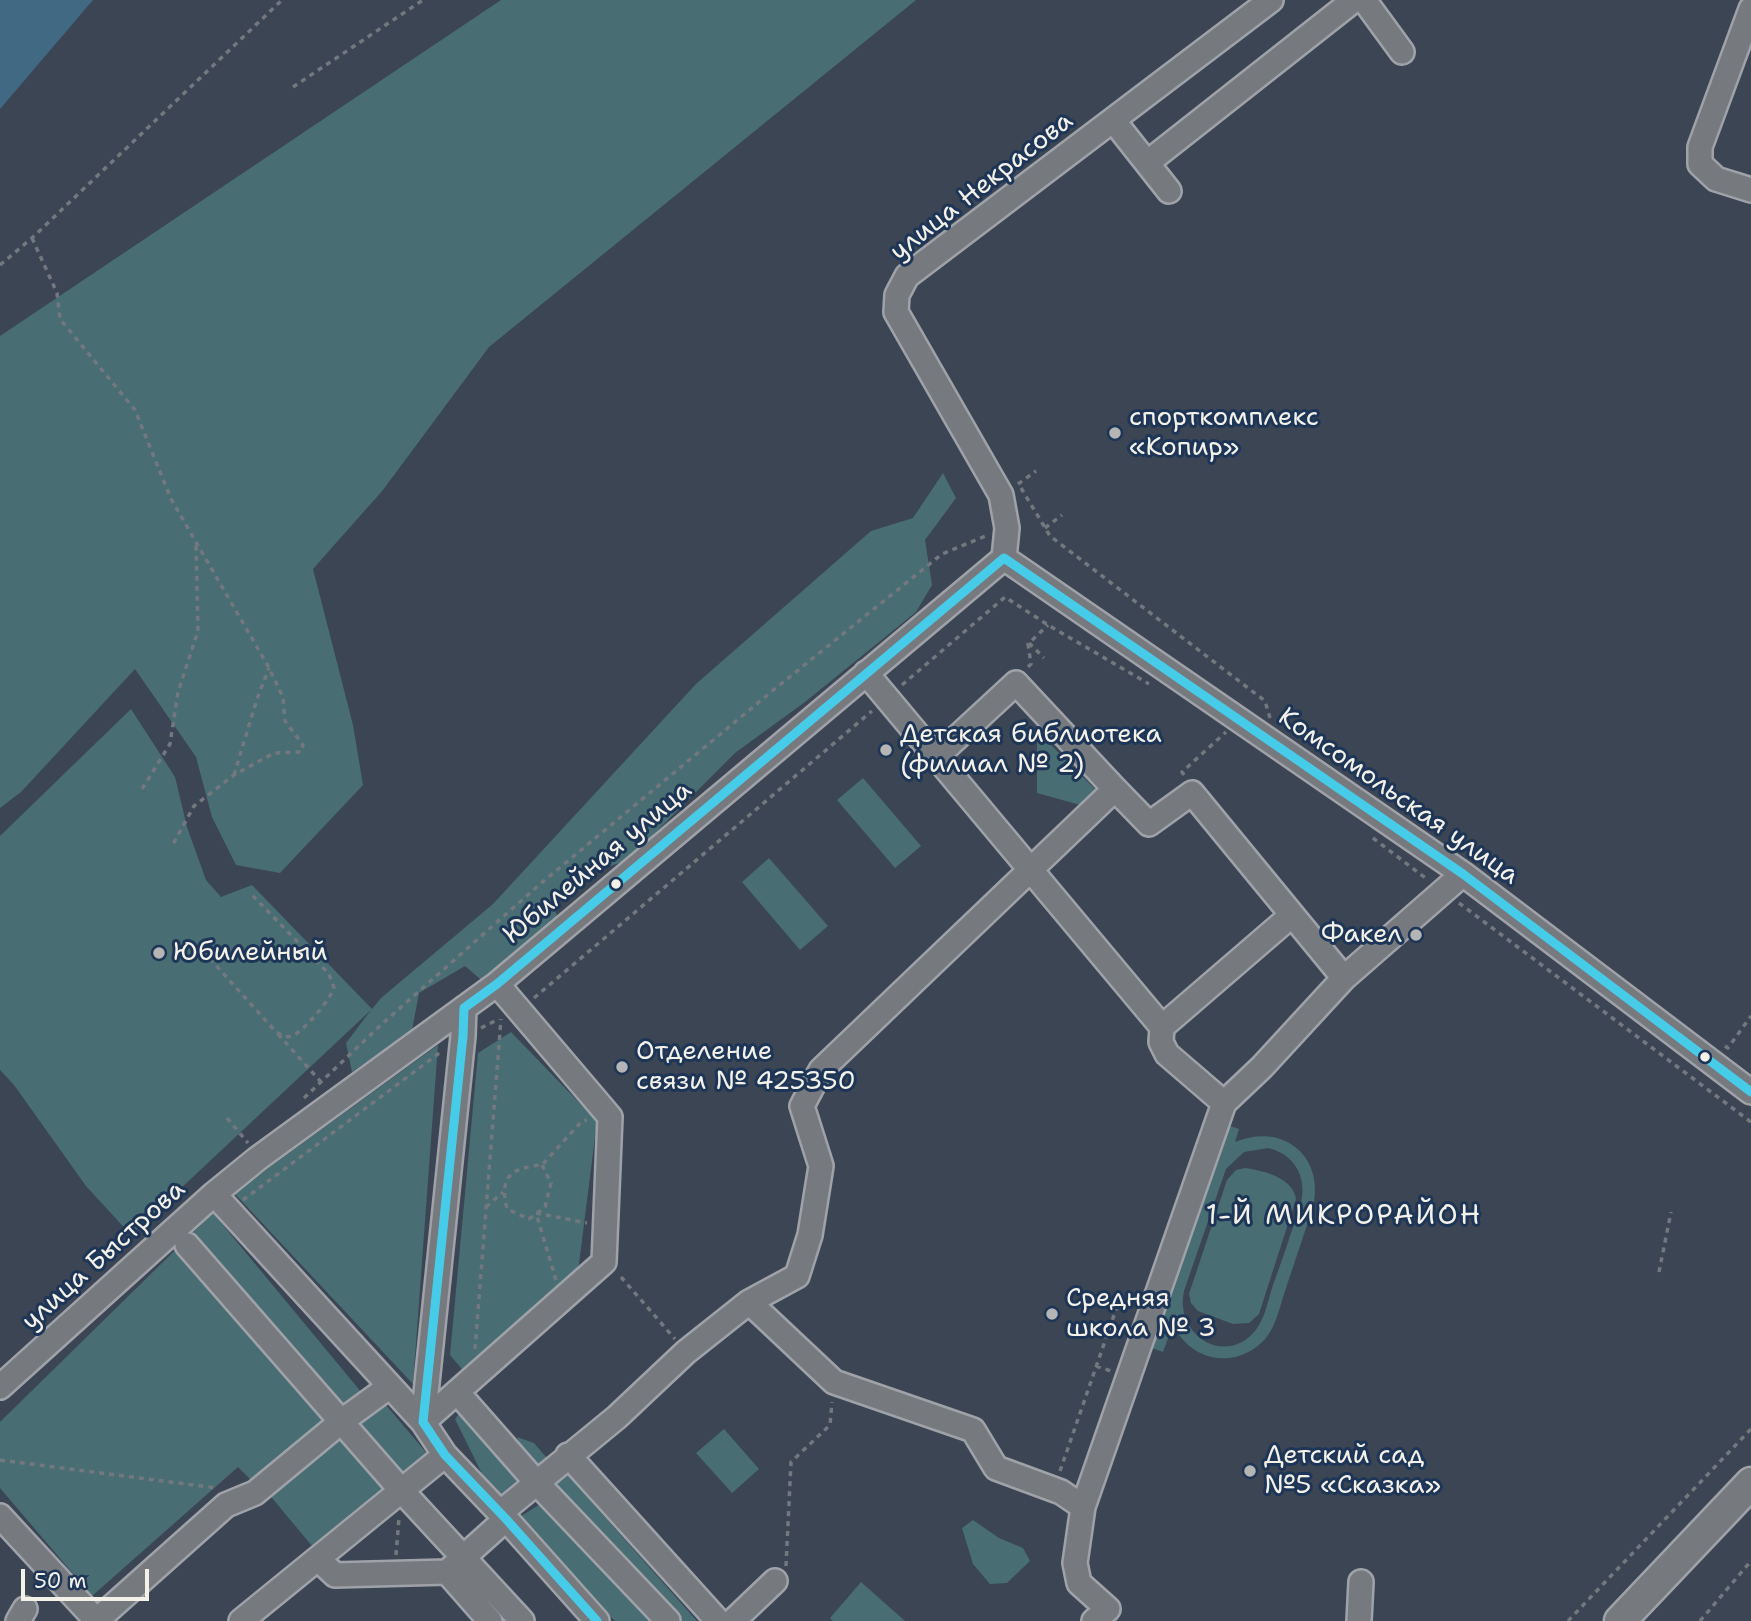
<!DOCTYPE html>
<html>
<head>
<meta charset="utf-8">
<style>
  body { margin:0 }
  #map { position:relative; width:1751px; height:1621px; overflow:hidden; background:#3c4554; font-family:"Shantell Sans",sans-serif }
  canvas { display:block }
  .scale { position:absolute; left:21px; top:1569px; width:128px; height:32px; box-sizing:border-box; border:4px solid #f4f1e8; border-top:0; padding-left:9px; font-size:21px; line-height:24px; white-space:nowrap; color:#f4f1e8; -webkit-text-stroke:5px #1d3557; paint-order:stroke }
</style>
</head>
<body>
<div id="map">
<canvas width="1751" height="1621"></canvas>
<div class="scale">50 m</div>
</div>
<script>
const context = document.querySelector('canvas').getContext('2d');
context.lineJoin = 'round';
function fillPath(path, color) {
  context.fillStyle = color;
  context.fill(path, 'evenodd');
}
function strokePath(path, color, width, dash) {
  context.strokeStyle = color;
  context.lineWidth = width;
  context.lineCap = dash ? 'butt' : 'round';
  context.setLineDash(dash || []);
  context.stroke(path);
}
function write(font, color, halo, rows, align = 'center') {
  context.font = font + ' "Shantell Sans",sans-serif';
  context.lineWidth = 6;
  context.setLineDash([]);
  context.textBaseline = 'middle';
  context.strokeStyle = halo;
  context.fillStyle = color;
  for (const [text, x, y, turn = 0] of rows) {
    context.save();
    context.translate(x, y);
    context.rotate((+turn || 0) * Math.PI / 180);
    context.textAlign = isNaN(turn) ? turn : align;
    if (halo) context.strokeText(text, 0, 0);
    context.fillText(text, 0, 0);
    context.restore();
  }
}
fillPath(new Path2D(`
  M 501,0 L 916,0 L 489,347 L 383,490 L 313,569 L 353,725 L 363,785 L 280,873 L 236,865 L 212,817 L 196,757 L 135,669 L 21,792 L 0,808 L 0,336 Z
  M 943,473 L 956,498 L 925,540 L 932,585 L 916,612 L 805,702 L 735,753 L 628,860 L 584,875 L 553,897 L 557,917 L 486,984 L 465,966 L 419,993 L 412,1030 L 352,1072 L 346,1043 L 371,1010 L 131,1235 L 86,1186 L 14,1085 L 0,1070 L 0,836 L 131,709 L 175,777 L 187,827 L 206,880 L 221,897 L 252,885 L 372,1009 L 381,998 L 493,904 L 696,684 L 871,531 L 913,518 Z
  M 1037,731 L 1096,790 L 1084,806 L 1037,793 Z
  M 863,778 L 921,846 L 895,868 L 837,800 Z
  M 769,858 L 828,926 L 800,950 L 742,882 Z
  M 511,1032 L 597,1121 L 578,1272 L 466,1374 L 450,1355 L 478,1053 Z
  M 438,1045 L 413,1384 L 234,1193 Z
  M 1227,1125 L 1239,1129 L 1235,1142 C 1283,1122 1325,1156 1313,1207 C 1304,1234 1295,1261 1286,1288 C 1280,1305 1277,1324 1266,1338 C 1254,1352 1236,1360 1218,1358 C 1198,1356 1182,1343 1173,1325 L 1163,1352 L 1152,1348 ZM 1268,1148 C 1294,1154 1307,1176 1301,1203 C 1292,1230 1283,1258 1273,1285 C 1268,1300 1265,1319 1255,1331 C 1225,1367 1174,1335 1184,1291 L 1226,1169 L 1244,1152 Z
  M 1245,1168 C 1265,1171 1293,1178 1296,1199 L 1259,1314 L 1249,1323 L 1233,1324 L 1198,1311 L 1191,1303 L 1189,1294 L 1227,1180 L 1236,1170 Z
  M 213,1213 L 362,1393 L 255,1484 L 238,1467 L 92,1596 L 0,1488 L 0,1422 Z
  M 380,1398 L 430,1457 L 317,1552 L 267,1492 Z
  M 461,1411 L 496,1447 L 523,1484 L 505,1501 L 485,1480 L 455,1419 Z
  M 724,1429 L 759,1469 L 732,1493 L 696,1453 Z
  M 517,1437 L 534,1443 L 552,1464 L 539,1473 L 521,1448 Z
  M 565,1472 L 697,1621 L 673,1621 L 550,1483 Z
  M 542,1503 L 649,1621 L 615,1621 L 572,1579 L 521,1516 Z
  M 973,1520 L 999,1538 L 1023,1548 L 1030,1561 L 1007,1583 L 990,1584 L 973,1564 L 962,1528 Z
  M 861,1582 L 905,1621 L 906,1621 L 833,1621 L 830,1618 Z`), '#486d73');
fillPath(new Path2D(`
  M 0,0 L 93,0 L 0,109 Z`), '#416984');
const minor = new Path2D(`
  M 1364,0 L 1402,52
  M 1751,9 L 1700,147 L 1700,164 L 1716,179 L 1751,190
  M 1113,120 L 1169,191
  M 1147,163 L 1354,0
  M 1004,558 L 1463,874 L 1751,1092
  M 1004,558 L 1007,528 L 1001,495 L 896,312 L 897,295 L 907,276 L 1271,0
  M 866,673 L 1162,1027 L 1161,1042 L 1167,1054 L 1224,1103
  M 937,756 L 1016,683 L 1115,789
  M 1162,1027 L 1292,915
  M 214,1194 L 423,1422 L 445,1455 L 506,1519 L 597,1621
  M 187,1245 L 401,1490 L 522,1621
  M 749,1302 L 797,1276 L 810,1235 L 821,1166 L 802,1106 L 821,1070 L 1115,789 L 1149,824 L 1192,793 L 1344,978
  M 0,1387 L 214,1194 L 257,1159 L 497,984 L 1004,558
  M 457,1392 L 536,1482 L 668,1621
  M 423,1422 L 604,1262 L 610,1117 L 497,984
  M 423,1422 L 463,1036 L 464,1008
  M 568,1455 L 718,1621
  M 1083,1507 L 1224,1103 L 1262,1067 L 1344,978 L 1463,874
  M 500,1513 L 617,1417 L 686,1352 L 749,1302 L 834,1382 L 973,1430 L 996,1468 L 1061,1492 L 1083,1507 L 1075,1563 L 1079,1583 L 1108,1609 L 1094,1621
  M 0,1516 L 97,1621
  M 318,1559 L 335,1575 L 447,1572 L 506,1519
  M 447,1572 L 490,1621
  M 18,1621 L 25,1609
  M 96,1621 L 226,1505 L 255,1493 L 342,1421 L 390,1386
  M 241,1621 L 445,1455
  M 733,1621 L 775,1581
  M 1359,1621 L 1361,1582`);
const major = new Path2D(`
  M 1620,1621 L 1751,1483`);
strokePath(minor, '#9fa2a8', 28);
strokePath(major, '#9fa2a8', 35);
strokePath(new Path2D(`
  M 293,87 L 423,0
  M 32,238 L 57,293 L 60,319 L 135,410 L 171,499 L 268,666 L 283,697 L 285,721 L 303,745 L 301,752 L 274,753 L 234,775 L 194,806 L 172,846
  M 0,265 L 32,238 L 282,0
  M 1018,484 L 1036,471
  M 1021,488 L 1050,536 L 1265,701 L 1270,718
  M 1045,528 L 1062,515
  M 1029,643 L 1044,658
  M 1028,667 L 1031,664 L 1028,644 L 1048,625
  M 902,685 L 1005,597 L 1048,625 L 1149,684
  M 234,775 L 257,699 L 269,668
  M 1184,775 L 1182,772 L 1226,732
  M 142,789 L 170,744 L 178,692 L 198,631 L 196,544
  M 1373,838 L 1428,880
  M 1459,903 L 1751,1122
  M 203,951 L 276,1032 C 281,1035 286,1038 292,1036 C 304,1031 330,1000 334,988 L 329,974 L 253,896
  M 534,998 L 872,711
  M 481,1028 L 499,1019
  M 278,1034 L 321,1082
  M 1725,1046 L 1728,1048 L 1751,1016
  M 304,1098 L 382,1024 L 539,885 L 771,692 L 942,554 L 988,535
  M 227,1118 L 248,1143
  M 542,1165 L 551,1183 L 545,1207 L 529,1219 L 507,1209 C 499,1176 511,1168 542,1165 L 582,1121 L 587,1120
  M 243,1200 L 442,1051
  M 486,1207 L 503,1192
  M 1659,1272 L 1671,1212
  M 621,1277 L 675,1339
  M 556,1280 L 536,1213 L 587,1223
  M 475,1349 L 501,1019
  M 1096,1366 L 1111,1371
  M 0,1460 L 217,1488
  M 1060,1471 L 1122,1292
  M 396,1555 L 399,1518
  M 786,1566 L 791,1462 L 830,1425 L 832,1402
  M 1568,1621 L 1751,1429
  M 1700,1621 L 1751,1561`), '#73787f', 3.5, [5, 5]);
strokePath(minor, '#767a7f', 23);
strokePath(major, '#767a7f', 30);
strokePath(new Path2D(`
  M 597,1621 L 506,1519 L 445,1455 L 423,1422 L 463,1036 L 464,1008 L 497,984 L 1004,558 L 1463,874 L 1751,1092`), '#46cce9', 9);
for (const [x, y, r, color] of [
  [1115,433,7,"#b4b5b4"],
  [886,750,7,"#b4b5b4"],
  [616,884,6,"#f4f1e8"],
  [1416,935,7,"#b4b5b4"],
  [159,953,7,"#b4b5b4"],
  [1705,1057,6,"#f4f1e8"],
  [622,1067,7,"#b4b5b4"],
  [1052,1314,7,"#b4b5b4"],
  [1250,1471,7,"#b4b5b4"]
]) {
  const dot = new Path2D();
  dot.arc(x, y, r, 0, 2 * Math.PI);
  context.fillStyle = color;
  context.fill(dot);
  strokePath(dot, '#1d3557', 2.5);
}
write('26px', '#f4f1e8', '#1d3557', [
  ["улица Некрасова",982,187,-38],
  ["Комсомольская улица",1398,797,35],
  ["Юбилейная улица",598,863,-40],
  ["улица Быстрова",104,1256,-42]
]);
write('26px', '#f4f1e8', '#1d3557', [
  ["спорткомплекс",1129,418],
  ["«Копир»",1129,448],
  ["Детская библиотека",900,735],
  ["(филиал № 2)",900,765],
  ["Факел",1402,935,"right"],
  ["Юбилейный",173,953],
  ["Отделение",636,1052],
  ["связи № 425350",636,1082],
  ["Средняя",1066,1299],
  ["школа № 3",1066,1329],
  ["Детский сад",1264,1456],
  ["№5 «Сказка»",1264,1486]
], 'left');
context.letterSpacing = '2px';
write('28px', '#f4f1e8', '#1d3557', [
  ["1-Й МИКРОРАЙОН",1344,1217]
]);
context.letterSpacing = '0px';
</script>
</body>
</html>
